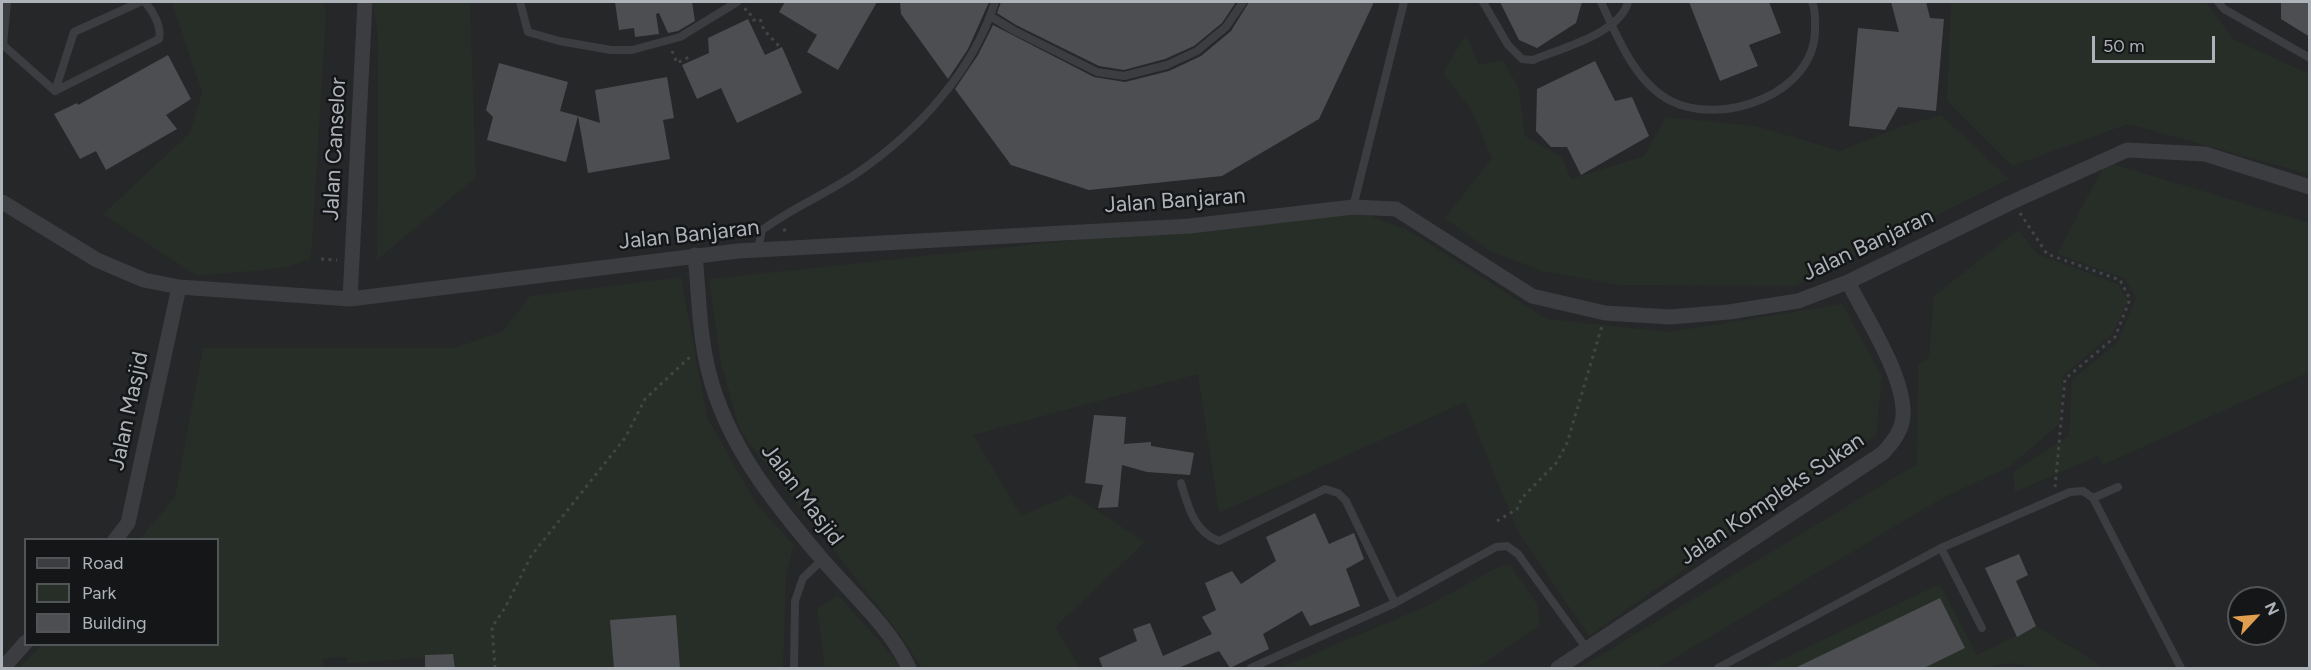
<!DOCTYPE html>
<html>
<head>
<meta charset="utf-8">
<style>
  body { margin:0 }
  #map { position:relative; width:2311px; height:670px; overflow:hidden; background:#1a1b1c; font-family:Figtree,sans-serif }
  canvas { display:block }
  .frame { position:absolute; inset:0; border:3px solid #aeb3ba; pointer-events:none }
  .legend { position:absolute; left:24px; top:538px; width:195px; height:108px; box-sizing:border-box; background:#151617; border:2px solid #525558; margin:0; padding:8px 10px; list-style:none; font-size:18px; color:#aeb3ba }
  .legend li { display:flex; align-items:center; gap:12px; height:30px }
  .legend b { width:30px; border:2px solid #525558 }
  .north { position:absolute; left:2227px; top:586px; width:60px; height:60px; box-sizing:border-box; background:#151617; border:2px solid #525558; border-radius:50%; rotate:64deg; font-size:16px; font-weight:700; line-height:24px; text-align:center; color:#aeb3ba }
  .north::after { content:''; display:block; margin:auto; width:21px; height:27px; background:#df9f4f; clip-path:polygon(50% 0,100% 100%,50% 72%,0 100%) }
  .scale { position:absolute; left:2092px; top:36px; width:123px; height:27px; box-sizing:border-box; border:3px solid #aeb3ba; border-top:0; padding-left:8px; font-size:18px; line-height:21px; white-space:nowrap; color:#aeb3ba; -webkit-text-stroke:4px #151617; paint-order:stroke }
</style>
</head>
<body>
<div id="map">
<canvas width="2311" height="670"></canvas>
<div class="frame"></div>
<ul class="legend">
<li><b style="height:8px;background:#3c3d41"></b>Road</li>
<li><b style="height:16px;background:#272e27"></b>Park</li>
<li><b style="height:16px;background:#4c4e51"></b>Building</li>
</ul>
<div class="north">N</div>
<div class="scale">50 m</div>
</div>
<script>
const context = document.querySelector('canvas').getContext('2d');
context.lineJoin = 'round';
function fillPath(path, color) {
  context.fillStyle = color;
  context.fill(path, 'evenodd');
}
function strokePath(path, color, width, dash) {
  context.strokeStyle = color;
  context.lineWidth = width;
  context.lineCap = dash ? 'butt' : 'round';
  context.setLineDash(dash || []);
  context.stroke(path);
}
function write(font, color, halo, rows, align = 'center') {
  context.font = font + ' Figtree,sans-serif';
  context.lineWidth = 5;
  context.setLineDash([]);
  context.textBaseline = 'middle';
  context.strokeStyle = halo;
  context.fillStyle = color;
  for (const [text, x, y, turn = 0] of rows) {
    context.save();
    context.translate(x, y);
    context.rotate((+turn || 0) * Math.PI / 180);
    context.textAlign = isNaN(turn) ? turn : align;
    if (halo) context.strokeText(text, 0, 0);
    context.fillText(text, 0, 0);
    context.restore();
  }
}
fillPath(new Path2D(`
  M 2,2 L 2309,2 L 2309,668 L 2,668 ZM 26,540 L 218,540 L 218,644 L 26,644 ZM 2239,598 L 2275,598 L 2275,634 L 2239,634 Z`), '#262729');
fillPath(new Path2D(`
  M 172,2 L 324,2 L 326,14 L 311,259 L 283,268 L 197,276 L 103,214 L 190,133 L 202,92 Z
  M 373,2 L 470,2 L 476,177 L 377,260 L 378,37 Z
  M 1951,2 L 2206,2 L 2233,39 L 2309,74 L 2309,174 L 2128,124 L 2012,166 L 1947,101 Z
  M 1466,34 L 1479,65 L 1503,60 L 1519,89 L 1525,136 L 1562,157 L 1571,179 L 1644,156 L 1666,117 L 1756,126 L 1840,151 L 1903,126 L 1941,115 L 2009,179 L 1795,286 L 1619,285 L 1542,271 L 1490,251 L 1445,218 L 1492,158 L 1471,109 L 1443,73 Z
  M 2106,162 L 2309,223 L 2309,372 L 2103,465 L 2098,456 L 2015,492 L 2013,472 L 2069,436 L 2072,380 L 2118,342 L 2136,298 L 2124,278 L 2057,254 Z
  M 1356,210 L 1408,230 L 1547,319 L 1669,332 L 1842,304 L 1882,376 L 1876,435 L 1589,636 L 1517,530 L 1465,402 L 1219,513 L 1198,374 L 973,435 L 1021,516 L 1072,494 L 1145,542 L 1055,627 L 1080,668 L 922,668 L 895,628 L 740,431 L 721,363 L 709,279 Z
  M 2018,230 L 2037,254 L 2118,284 L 2128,301 L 2113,333 L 2063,376 L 2059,424 L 2009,467 L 1944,497 L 1658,668 L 1579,668 L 1917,464 L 1918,365 L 1929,357 L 1934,296 Z
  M 681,277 L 707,417 L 757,505 L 794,545 L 786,575 L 783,668 L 455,668 L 453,654 L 426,655 L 425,658 L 347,663 L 346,657 L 323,659 L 324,668 L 19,668 L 42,645 L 218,644 L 218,540 L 140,539 L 175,497 L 203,348 L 454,348 L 502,332 L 530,296 Z
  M 1510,565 L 1537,604 L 1540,625 L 1477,668 L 1280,668 L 1427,606 L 1500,566 Z
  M 1940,584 L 1977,655 L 2036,626 L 2091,659 L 2102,668 L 2030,668 C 2016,661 2001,663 1987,668 L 1763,668 Z
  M 838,595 L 895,659 L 900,668 L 825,668 L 817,609 Z`), '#272e27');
fillPath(new Path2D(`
  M 615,2 L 692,2 L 695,21 L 678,31 L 668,33 L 659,13 L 656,14 L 659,34 L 635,37 L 634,28 L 619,30 Z
  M 785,2 L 877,2 L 838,70 L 807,52 L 817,35 L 779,12 Z
  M 900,2 L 989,2 L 968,49 L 948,79 L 901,14 Z
  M 1001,2 L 1236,2 L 1222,23 L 1194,46 L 1165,59 L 1124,70 L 1099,66 L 1016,25 L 997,13 Z
  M 1249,2 L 1374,2 L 1319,119 L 1222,176 L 1089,190 L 1011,165 L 955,89 L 978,55 L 993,25 L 1094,77 L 1125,82 L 1169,71 L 1201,56 L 1231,31 Z
  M 1500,2 L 1582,2 L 1576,23 L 1537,48 L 1519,40 Z
  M 1689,2 L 1769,2 L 1781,33 L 1749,45 L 1758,66 L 1720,81 Z
  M 1891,2 L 1926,2 L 1930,18 L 1944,19 L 1936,111 L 1898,107 L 1885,130 L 1849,126 L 1858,28 L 1899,32 Z
  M 2281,2 L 2310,2 L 2310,37 L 2281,19 Z
  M 748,19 L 765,55 L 782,47 L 802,93 L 737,123 L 721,88 L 697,99 L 682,65 L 709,53 L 708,38 Z
  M 168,55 L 191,99 L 166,115 L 177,129 L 106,170 L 96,151 L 80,159 L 54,114 L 77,103 L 78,105 Z
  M 1595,61 L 1615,101 L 1632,97 L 1649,136 L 1581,175 L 1567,147 L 1551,147 L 1536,131 L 1537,89 Z
  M 499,63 L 568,82 L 560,111 L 578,116 L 566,162 L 487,140 L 493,117 L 486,110 Z
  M 667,77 L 674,118 L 663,120 L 670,159 L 588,173 L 578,116 L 600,123 L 595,90 Z
  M 1094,415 L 1126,417 L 1124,444 L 1151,442 L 1151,446 L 1194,453 L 1190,475 L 1147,472 L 1122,465 L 1118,507 L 1098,508 L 1103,485 L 1085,483 Z
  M 1315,513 L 1329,544 L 1354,533 L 1364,559 L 1346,569 L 1360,606 L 1310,626 L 1302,611 L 1263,634 L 1269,649 L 1230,668 L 1219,651 L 1176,669 L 1103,669 L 1099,658 L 1137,641 L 1133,629 L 1150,623 L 1163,656 L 1212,634 L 1202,617 L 1216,610 L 1205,583 L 1232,571 L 1241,584 L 1276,561 L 1266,537 Z
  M 2019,554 L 2028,575 L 2016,581 L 2036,626 L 2017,637 L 1985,568 Z
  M 1940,598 L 1965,648 L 1922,669 L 1793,669 Z
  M 676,615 L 680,669 L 614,669 L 610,620 Z
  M 453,654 L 455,669 L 425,669 L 425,655 Z`), '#4c4e51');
strokePath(new Path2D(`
  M 744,9 L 748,10 L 753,20 L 760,19 L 764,30 L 779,46
  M 672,51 L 677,63 L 691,56
  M 2020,213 L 2047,254 L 2120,280 L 2130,299 L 2115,337 L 2065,379 L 2055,487
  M 739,230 L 752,230
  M 783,230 L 790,230
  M 321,259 L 337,260
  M 1497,521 L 1517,509 L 1522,498 L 1557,462 L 1567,443 L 1602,326
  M 495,668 L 492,627 L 505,608 L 531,556 L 625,438 L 645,399 L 690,357`), '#424448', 3, [3, 4.5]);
strokePath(new Path2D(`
  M 7,2 L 3,45 L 55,91
  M 140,2 L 74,32 L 55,91 L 159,39 C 162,27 153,11 145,2
  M 520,2 L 528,32 L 559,41 L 611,50 L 632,50 L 680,37 L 737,2
  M 1483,2 L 1508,45 L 1522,59 L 1533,60 C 1562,48 1620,33 1628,2
  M 1601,2 C 1617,36 1635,83 1671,101 C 1723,127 1816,93 1815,29 C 1815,19 1816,10 1812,2
  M 2218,2 L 2224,9 L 2310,58
  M 990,16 L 1013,30 L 1097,72 L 1124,76 L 1167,65 L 1197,51 L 1226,27 L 1243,2
  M 1353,207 L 1404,2
  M 758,249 L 762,230 C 793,207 829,193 860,171 C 919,130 973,71 995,2
  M 1181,483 C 1188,506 1194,532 1219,541 L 1325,489 L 1338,493 L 1346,501 L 1395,603
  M 2093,498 L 2118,487
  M 1941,548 L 1982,628
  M 794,668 L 795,601 L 803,578 L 823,559
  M 1251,668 L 1395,603 L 1496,547 L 1507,546 L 1518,554 L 1587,649
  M 1718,668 L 1941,548 L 2070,492 L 2083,491 L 2093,498 L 2181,668`), '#3c3d41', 8);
strokePath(new Path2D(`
  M 2,202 L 97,260 L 144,280 L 179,287 L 350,299 L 738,251 L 1190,226 L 1353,207 L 1396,209 L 1532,296 L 1605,313 L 1670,317 L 1729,312 L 1798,301 L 1848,282 L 2012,202 L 2127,150 L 2205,154 L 2310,187
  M 695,255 C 699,294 699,335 709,373 C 727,445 774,503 821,558 C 851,593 890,627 909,668
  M 350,299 L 365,2
  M 115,540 L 128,523 L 179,287
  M 3,668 L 26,642
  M 1558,668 L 1883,453 C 1892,443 1902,431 1903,417 C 1906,378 1866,318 1848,282`), '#3c3d41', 15);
write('22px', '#aeb3ba', '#151617', [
  ["Jalan Canselor",335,149,-87],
  ["Jalan Banjaran",1175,201,-4],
  ["Jalan Banjaran",689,235,-6],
  ["Jalan Banjaran",1868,245,-25],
  ["Jalan Masjid",129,411,-78],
  ["Jalan Masjid",802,495,53],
  ["Jalan Kompleks Sukan",1772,499,-34]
]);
</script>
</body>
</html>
